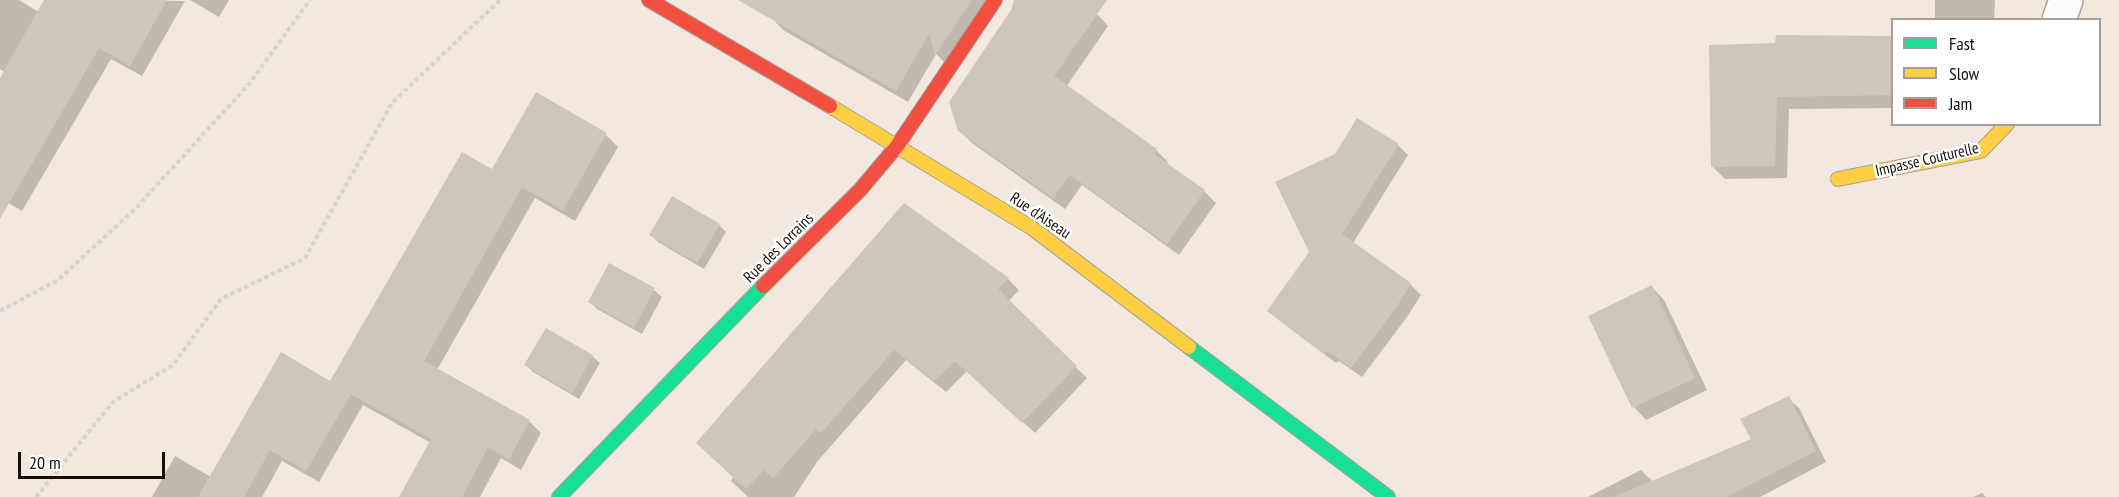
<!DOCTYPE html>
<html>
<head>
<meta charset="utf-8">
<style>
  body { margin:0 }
  #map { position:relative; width:2119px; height:497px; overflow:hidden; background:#f2e8dd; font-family:"PT Sans Narrow",sans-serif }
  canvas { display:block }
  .legend { position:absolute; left:1891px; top:18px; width:210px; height:108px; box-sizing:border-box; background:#fff; border:2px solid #a19f9c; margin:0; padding:8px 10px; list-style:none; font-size:18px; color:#150f08 }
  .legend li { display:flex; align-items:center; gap:12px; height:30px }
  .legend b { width:30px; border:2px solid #a19f9c }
  .scale { position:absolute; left:18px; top:452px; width:147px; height:27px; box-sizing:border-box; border:3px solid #150f08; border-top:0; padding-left:8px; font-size:18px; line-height:21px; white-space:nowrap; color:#150f08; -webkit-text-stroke:4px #fff; paint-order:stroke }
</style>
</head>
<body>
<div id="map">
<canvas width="2119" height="497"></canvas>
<ul class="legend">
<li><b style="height:8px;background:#16e098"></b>Fast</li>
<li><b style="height:8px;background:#ffcf43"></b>Slow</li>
<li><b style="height:8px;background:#f24e42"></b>Jam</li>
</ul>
<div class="scale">20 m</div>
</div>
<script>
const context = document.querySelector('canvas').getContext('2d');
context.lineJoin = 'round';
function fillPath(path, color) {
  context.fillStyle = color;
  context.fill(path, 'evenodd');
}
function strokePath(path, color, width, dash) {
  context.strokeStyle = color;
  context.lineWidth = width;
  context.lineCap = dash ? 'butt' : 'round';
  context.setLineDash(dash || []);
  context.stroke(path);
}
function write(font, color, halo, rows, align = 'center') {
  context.font = font + ' "PT Sans Narrow",sans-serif';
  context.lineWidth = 5;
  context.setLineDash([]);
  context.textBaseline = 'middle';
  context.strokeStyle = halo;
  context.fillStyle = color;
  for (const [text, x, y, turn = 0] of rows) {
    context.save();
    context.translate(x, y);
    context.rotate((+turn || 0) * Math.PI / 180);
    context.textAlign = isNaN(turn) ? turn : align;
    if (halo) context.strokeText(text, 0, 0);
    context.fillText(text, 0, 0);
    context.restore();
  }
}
fillPath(new Path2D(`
  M 0,0 L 19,0 L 71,32 L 89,0 L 185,1 L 142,76 L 111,59 L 22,211 L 0,198 L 0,81 L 5,72 L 0,69 Z
  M 190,0 L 229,0 L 219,17 Z
  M 783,0 L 993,0 L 948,66 L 936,54 L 908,102 L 783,30 L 772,18 Z
  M 1015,0 L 1076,0 L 1097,14 L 1108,26 L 1066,87 L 1156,150 L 1168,162 L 1167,164 L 1204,191 L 1216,203 L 1179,255 L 1082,185 L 1065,209 L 972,143 L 959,130 L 1012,11 Z
  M 1935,0 L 1995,0 L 1994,20 L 1935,20 Z
  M 1892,37 L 1892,108 L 1789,109 L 1787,178 L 1725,179 L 1712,166 L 1776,45 Z
  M 606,135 L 618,147 L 575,221 L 535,198 L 437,370 L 529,421 L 541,433 L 521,470 L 501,458 L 480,497 L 401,497 L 431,443 L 363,405 L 319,482 L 282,461 L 262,497 L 152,497 L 175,456 L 211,477 L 331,383 L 493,171 Z
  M 1398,145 L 1408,155 L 1353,243 L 1410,284 L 1421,295 L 1407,317 L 1362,377 L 1339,361 L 1336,363 L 1280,321 L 1269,311 Z
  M 719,225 L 726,232 L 704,269 L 658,242 L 651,235 Z
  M 610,265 L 654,290 L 662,297 L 642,334 L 597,309 L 590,302 Z
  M 1008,279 L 1019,290 L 1008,302 L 1087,378 L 1035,433 L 967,371 L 946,392 L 906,360 L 817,462 L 794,497 L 748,497 L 731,481 L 733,477 L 710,455 Z
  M 1652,287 L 1664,300 L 1707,390 L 1646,420 L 1634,407 Z
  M 547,330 L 592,356 L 600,363 L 579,399 L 533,372 L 526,365 Z
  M 1788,398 L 1799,408 L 1826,462 L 1768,493 L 1760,497 L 1588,497 L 1641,470 L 1653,482 L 1753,440 Z
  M 1982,493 L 1986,497 L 1973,497 Z`), '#0003');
fillPath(new Path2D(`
  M 44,0 L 167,0 L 130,66 L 99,48 L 0,219 L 0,78 Z
  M 738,0 L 972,0 L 935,55 L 929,34 L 896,91 Z
  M 1014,0 L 1107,0 L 1054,76 L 1157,149 L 1154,154 L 1205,190 L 1167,244 L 1070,175 L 1053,198 L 958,131 L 949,102 L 1011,10 Z
  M 1776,35 L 1893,36 L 1893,95 L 1777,97 L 1775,166 L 1711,167 L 1709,45 L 1775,43 Z
  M 536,92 L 607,133 L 563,210 L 522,187 L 424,361 L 530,420 L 509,459 L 488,447 L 462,497 L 399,497 L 431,439 L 351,394 L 306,471 L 270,450 L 244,497 L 198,497 L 281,352 L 330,381 L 462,152 L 492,169 Z
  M 1357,118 L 1399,144 L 1342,234 L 1411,283 L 1397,306 L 1351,368 L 1328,351 L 1324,354 L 1267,311 L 1309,252 L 1275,182 L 1335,154 Z
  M 672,196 L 720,224 L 697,263 L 649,235 Z
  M 904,203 L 1009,278 L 998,289 L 1077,366 L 1022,423 L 955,361 L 934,381 L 894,350 L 821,433 L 816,429 L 773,478 L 764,470 L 746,489 L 696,443 Z
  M 609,263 L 655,288 L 634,328 L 588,302 Z
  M 1652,285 L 1695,378 L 1632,408 L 1588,316 Z
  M 546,328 L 593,355 L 572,393 L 524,365 Z
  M 1789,396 L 1816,451 L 1726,497 L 1614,497 L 1751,439 L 1740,419 Z`), '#cec6bd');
const street = new Path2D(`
  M 2059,20 L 2066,0`);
const fast = new Path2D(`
  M 1189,347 L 1388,497
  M 559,497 L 763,286`);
const slow = new Path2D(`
  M 830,106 L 1032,228 L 1189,347
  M 1838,179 L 1981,151 L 2007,124`);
const jam = new Path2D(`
  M 649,0 L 830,106
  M 763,286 L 860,190 L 897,146 L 995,0`);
strokePath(street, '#aaa299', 36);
strokePath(fast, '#aaa299', 16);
strokePath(slow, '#aaa299', 16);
strokePath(jam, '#aaa299', 16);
strokePath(new Path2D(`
  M 0,311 L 58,280 L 136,208 L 249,84 L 310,0
  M 36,497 L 113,402 L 173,365 L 221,299 L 305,258 L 392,103 L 500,0`), '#d8d4d1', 4, [4.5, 3]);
strokePath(street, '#fdfcfa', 33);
strokePath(fast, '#16e098', 14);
strokePath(slow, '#ffcf43', 14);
strokePath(jam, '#f24e42', 14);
write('16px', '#150f08', '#fff', [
  ["Impasse Couturelle",1927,160,-13],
  ["Rue d'Aiseau",1040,216,34],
  ["Rue des Lorrains",779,248,-45]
]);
</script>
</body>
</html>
